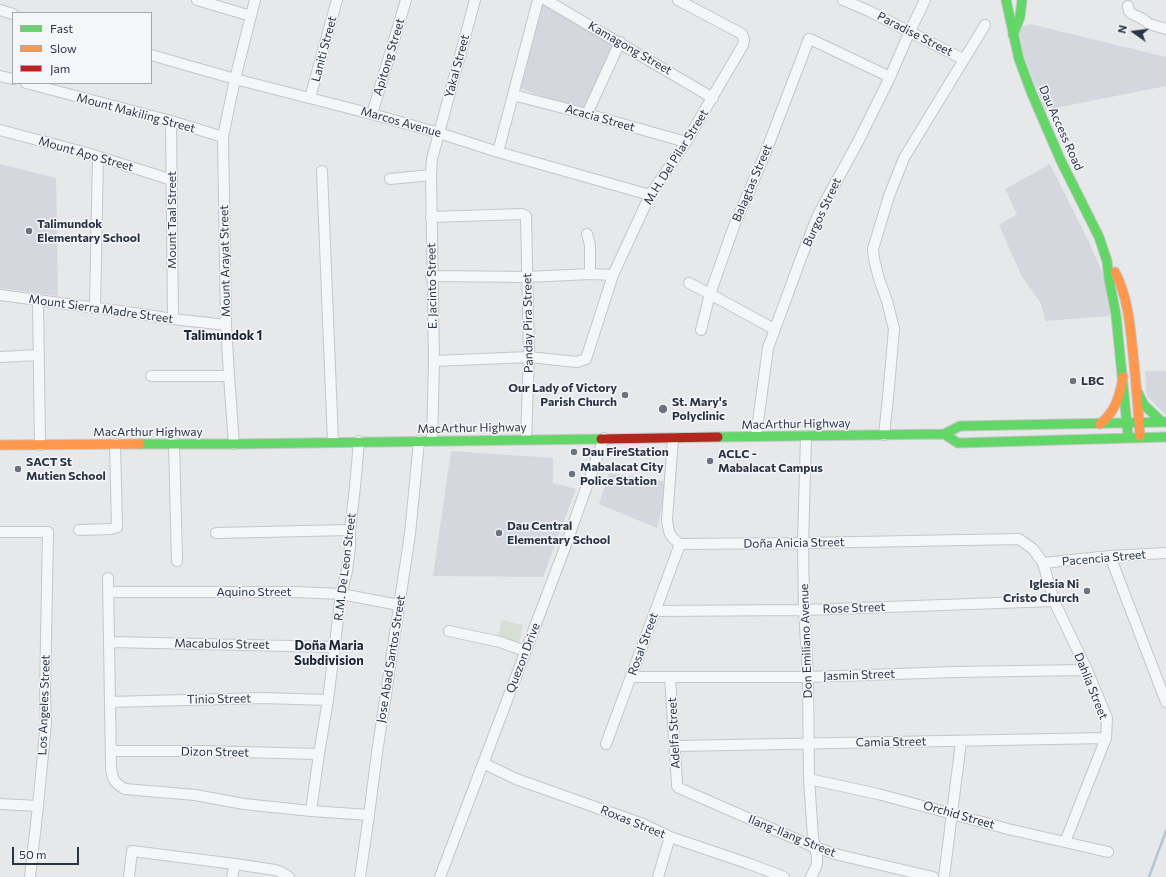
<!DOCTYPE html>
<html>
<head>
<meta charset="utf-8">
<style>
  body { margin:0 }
  #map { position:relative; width:1166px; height:877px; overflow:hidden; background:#e6e8ea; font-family:Commissioner,sans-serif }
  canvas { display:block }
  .legend { position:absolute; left:12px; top:12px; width:140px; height:72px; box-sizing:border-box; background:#f4f6f9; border:1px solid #a4a8b1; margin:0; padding:5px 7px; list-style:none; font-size:12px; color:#2b3445 }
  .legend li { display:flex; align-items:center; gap:8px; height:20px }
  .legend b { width:20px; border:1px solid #a4a8b1 }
  .north { position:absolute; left:1114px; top:12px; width:40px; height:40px; -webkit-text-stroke:3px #f4f6f9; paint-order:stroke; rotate:284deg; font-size:11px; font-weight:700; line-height:16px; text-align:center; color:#2b3445 }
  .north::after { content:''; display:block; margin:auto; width:14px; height:18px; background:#2b3445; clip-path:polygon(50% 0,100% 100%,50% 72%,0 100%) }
  .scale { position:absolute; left:12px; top:847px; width:67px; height:18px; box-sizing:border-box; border:2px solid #2b3445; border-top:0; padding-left:5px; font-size:12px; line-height:14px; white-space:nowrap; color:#2b3445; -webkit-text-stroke:3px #f4f6f9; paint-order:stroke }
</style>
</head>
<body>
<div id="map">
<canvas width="1166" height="877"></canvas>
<ul class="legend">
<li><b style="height:5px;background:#63d668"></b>Fast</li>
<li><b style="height:5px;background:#ff974d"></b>Slow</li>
<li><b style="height:5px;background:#b3261e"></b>Jam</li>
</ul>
<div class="north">N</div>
<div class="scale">50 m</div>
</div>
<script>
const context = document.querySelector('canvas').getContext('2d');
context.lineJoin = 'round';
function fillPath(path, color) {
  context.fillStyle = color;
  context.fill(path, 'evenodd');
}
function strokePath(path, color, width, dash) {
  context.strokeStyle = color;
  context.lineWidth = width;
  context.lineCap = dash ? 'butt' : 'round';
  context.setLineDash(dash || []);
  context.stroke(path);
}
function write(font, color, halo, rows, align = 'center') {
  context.font = font + ' Commissioner,sans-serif';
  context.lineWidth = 3;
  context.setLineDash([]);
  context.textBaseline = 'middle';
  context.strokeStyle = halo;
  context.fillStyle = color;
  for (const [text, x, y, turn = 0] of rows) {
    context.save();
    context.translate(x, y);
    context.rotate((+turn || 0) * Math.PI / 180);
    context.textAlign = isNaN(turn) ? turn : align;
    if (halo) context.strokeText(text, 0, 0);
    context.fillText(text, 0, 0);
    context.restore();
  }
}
fillPath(new Path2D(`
  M 542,1 L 616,38 L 582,111 L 519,88 Z
  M 1030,24 L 1166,57 L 1166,86 L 1045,110 L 1025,58 L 1018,28 Z
  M 0,164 L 56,178 L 58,296 L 0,288 Z
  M 1050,164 L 1090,244 L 1104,277 L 1110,316 L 1046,321 L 1040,302 L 1022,277 L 999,225 L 1017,214 L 1005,189 Z
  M 1145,371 L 1166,371 L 1166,415 L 1147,396 Z
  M 451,451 L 553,458 L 553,483 L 576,489 L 543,577 L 433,576 Z
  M 609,473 L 668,482 L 657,528 L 599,504 Z`), '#d4d7dd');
fillPath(new Path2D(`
  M 502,620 L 523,625 L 519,642 L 498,637 Z`), '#d6ded6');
strokePath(new Path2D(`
  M 1149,877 L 1166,831`), '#b4c4d5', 2.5);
const street = new Path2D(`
  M 197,0 L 251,16
  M 546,0 L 713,98
  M 843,0 L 869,11 L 963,59
  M 1128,6 L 1129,11 L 1132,14 L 1143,19 L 1149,24 L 1166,29
  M 0,10 L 13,14
  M 151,55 L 235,79 L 372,114 L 439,133 L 498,152 L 650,195
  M 0,76 L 13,79
  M 26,83 L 171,121 L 223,137
  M 513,95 L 587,114 L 686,142
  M 310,98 L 337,0
  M 372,114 L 406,0
  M 587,114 L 620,42
  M 171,121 L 173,319
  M 0,130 L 87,153 L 172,180
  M 498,152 L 538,0
  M 322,171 L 333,442
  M 390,179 L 431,175
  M 431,217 L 522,214 L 526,216 L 529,357 L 526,439
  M 587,234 L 590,245 L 590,274
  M 431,276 L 527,277 L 590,274 L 613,275
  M 689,283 L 710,294 L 774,329
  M 0,295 L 134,313 L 173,319 L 226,325
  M 38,300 L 40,445
  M 95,308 L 98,157
  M 701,330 L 710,294 L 734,226 L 765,154 L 809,39 L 810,39 L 890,77
  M 0,357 L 39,355
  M 434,361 L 529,357 L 577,362 L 586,359 L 613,275 L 650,195 L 686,142 L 743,45 L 744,40 L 742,34 L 678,0
  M 151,376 L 229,376
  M 884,435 L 888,398 L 894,329 L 887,301 L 879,279 L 874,259 L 873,249 L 889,196 L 904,158 L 985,25
  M 756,436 L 768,348 L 801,258 L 818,215 L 859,140 L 890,77 L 910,31 L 925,0
  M 806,436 L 803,543 L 804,610 L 808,677 L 809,779 L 813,837 L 817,857 L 817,864 L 815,869 L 811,877
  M 673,438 L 667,520 C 669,534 669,536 680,544 L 803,543 L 1019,539 L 1033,549 L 1043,563 L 1054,601 L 1087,670 L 1107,718 L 1106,738 L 1065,842
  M 432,441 L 434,361 L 431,175 L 432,159 L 475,0
  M 174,443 L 177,561
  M 234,444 L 229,376 L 226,325 L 223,137 L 235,79 L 255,0
  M 79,530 L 111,529 L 117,527 L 115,444
  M 0,532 L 48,532 L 45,693 L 46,723 L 38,806 L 30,877
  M 216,533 L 350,530
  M 1110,556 L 1166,702
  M 1043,563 L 1110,556 L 1166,553
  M 108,578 L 111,767 C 112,779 114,783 125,789 L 195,795 L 244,804 L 311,811 L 369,815
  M 109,592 L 296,592 L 341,594 L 399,605
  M 655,611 L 804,610 L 1054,601
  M 449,631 L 500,642 L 525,651
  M 110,642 L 335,647
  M 631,677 L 808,677 L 954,672 L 1087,670
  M 670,677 L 677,783 L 677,786 L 679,788 L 814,847 L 839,855 L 933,877
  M 110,702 L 263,698 L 328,700
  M 606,744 L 680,544
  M 675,746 L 1106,738
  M 111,751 L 202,751 L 319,754
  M 483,763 L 516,779 L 643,824 L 670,837 L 747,863 L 784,877
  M 809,779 L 878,794 L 1008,829 L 1108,852
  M 0,804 L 38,806
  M 311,811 L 319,754 L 328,700 L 341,594 L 347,571 L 350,547 L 350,530 L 355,487 L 359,441
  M 129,877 L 132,851 L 235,864 L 275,870 L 281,872 L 289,877
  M 232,877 L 235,864
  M 360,877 L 369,815 L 377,753 L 410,534 L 419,441
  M 440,877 L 564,550 L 604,438
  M 658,877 L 670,837
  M 944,877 L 961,742`);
const fast = new Path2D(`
  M 1006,0 L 1019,59 L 1032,94 L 1061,161 L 1099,237 L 1107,261 L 1109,279 L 1116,315 L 1128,435
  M 1013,35 L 1020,17 L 1022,0
  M 1137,391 L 1144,405 L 1162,422
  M 944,434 L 958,443 L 1166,437
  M 718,437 L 944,434 L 960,426 L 1166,422
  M 140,444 L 234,444 L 601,439`);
const slow = new Path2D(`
  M 1115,272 C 1128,297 1130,325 1133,353 C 1136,381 1138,408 1140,436
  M 1100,424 C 1115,412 1120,396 1123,377
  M 0,445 L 140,444`);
const jam = new Path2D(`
  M 601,439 L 718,437`);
strokePath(street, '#c4c6c8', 12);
strokePath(fast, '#c4c6c8', 11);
strokePath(slow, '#c4c6c8', 11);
strokePath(jam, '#c4c6c8', 11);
strokePath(street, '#f5f6f7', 10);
strokePath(fast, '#63d668', 9);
strokePath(slow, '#ff974d', 9);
strokePath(jam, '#b3261e', 9);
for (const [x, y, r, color] of [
  [29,231,4,"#6c737f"],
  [1073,381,4,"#6c737f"],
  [625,395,4,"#6c737f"],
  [663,409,5,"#6c737f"],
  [574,452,4,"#6c737f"],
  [710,461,4,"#6c737f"],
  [18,469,4,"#6c737f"],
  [572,474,4,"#6c737f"],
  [499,533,4,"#6c737f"],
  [1087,591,4,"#6c737f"]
]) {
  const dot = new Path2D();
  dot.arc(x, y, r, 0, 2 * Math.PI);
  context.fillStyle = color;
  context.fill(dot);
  strokePath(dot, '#f4f6f9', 1.5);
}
write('12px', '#2b3445', '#f4f6f9', [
  ["Paradise Street",915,34,27],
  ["Kamagong Street",630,48,30],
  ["Laniti Street",324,49,-75],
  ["Apitong Street",389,57,-73],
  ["Yakal Street",457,66,-75],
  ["Mount Makiling Street",136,113,15],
  ["Acacia Street",600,118,16],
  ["Marcos Avenue",401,122,16],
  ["Dau Access Road",1061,128,66],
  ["Mount Apo Street",86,154,16],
  ["M.H. Del Pilar Street",676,157,-58],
  ["Balagtas Street",752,183,-67],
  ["Burgos Street",822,212,-65],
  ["Mount Taal Street",172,220,-90],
  ["Mount Arayat Street",225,261,-91],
  ["E. Jacinto Street",432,286,-91],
  ["Mount Sierra Madre Street",101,309,8],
  ["Panday Pira Street",528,323,-91],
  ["MacArthur Highway",796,424,-1],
  ["MacArthur Highway",472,428,-1],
  ["MacArthur Highway",148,432],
  ["Doña Anicia Street",794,543,-1],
  ["Pacencia Street",1104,558,-5],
  ["R.M. De Leon Street",345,567,-83],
  ["Aquino Street",254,592],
  ["Rose Street",854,608,-2],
  ["Don Emiliano Avenue",806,641,-92],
  ["Macabulos Street",222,644,1],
  ["Rosal Street",643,644,-70],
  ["Quezon Drive",523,658,-69],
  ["Jose Abad Santos Street",391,659,-81],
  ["Jasmin Street",859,675,-2],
  ["Dahlia Street",1091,686,68],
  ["Tinio Street",219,699,-1],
  ["Los Angeles Street",44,705,-88],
  ["Adelfa Street",674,733,-93],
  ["Camia Street",891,742,-1],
  ["Dizon Street",215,752,1],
  ["Orchid Street",959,815,16],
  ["Roxas Street",633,822,22],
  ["Ilang-Ilang Street",792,836,22]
]);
write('bold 12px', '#2b3445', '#f4f6f9', [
  ["Talimundok",37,224],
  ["Elementary School",37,238],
  ["LBC",1081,381],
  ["Our Lady of Victory",617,388,"right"],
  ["Parish Church",617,402,"right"],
  ["St. Mary's",672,402],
  ["Polyclinic",672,416],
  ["Dau FireStation",582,452],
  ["ACLC -",718,454],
  ["Mabalacat Campus",718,468],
  ["SACT St",26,462],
  ["Mutien School",26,476],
  ["Mabalacat City",580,467],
  ["Police Station",580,481],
  ["Dau Central",507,526],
  ["Elementary School",507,540],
  ["Iglesia Ni",1079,584,"right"],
  ["Cristo Church",1079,598,"right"]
], 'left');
write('bold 13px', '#1d2536', '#f4f6f9', [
  ["Talimundok 1",223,336],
  ["Doña Maria",329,646],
  ["Subdivision",329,661]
]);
</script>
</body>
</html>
